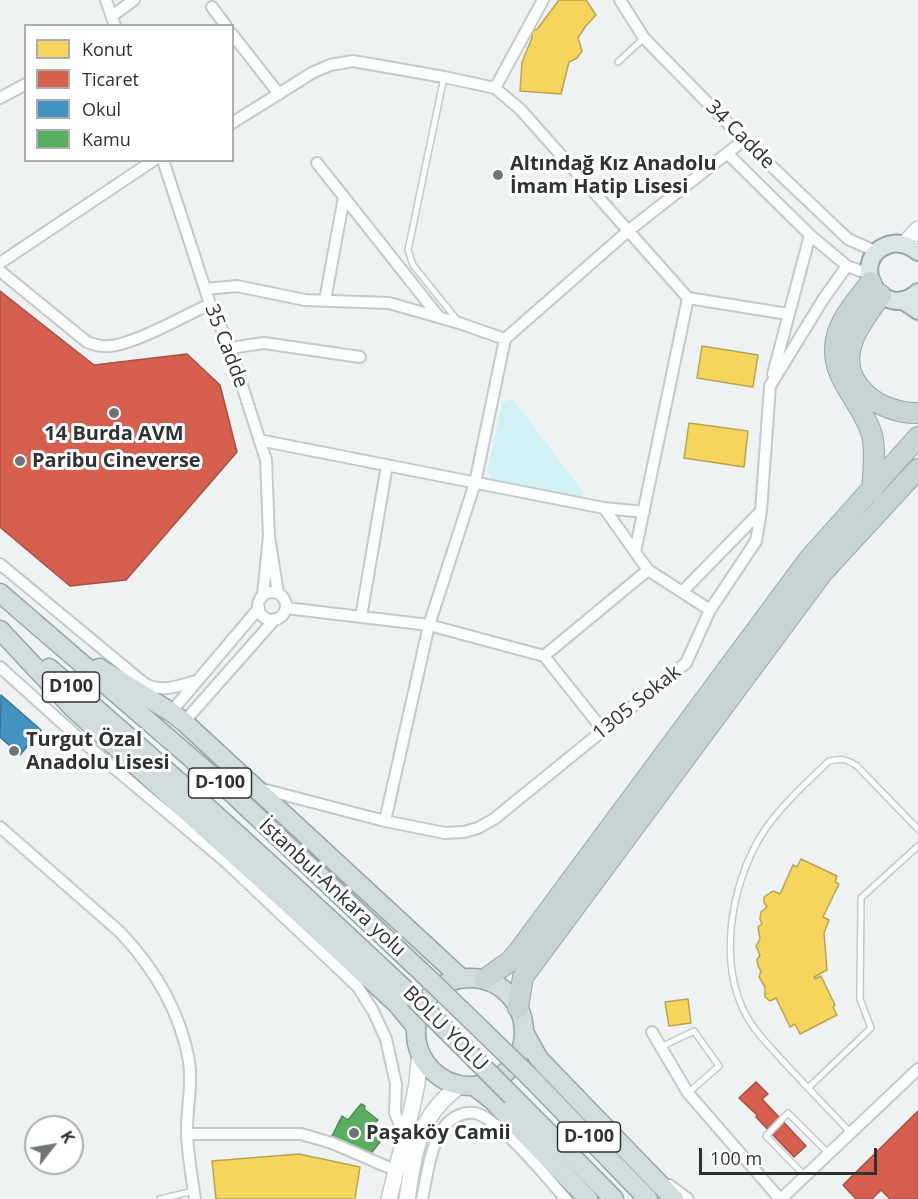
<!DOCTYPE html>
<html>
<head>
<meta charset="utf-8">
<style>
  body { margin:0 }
  #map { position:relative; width:918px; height:1199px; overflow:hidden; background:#eef2f3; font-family:"Open Sans",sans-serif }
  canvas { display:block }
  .legend { position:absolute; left:24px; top:24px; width:210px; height:138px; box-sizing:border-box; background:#fff; border:2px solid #acadad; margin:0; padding:8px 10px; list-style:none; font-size:18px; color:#2f3232 }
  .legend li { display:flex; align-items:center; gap:12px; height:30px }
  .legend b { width:30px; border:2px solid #acadad }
  .north { position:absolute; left:24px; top:1115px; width:60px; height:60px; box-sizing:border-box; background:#fff; border:2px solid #acadad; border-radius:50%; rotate:59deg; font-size:16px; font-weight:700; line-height:24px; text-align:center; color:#2f3232 }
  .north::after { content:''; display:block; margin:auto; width:21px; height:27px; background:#727576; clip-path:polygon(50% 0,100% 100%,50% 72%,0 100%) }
  .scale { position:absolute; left:699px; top:1148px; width:178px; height:27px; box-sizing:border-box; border:3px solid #2f3232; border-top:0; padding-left:8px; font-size:18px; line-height:21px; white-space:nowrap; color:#2f3232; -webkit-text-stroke:4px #fff; paint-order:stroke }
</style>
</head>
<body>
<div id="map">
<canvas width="918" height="1199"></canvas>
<ul class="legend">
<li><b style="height:16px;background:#f6d55c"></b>Konut</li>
<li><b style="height:16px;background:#d6604d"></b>Ticaret</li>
<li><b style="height:16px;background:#4393c3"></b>Okul</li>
<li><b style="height:16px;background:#5aae61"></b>Kamu</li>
</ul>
<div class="north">K</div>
<div class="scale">100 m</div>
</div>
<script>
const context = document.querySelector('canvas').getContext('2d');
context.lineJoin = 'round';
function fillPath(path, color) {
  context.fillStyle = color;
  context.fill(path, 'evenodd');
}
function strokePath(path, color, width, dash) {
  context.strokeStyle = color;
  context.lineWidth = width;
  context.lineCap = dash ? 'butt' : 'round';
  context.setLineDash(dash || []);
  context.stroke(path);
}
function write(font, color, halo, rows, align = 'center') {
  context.font = font + ' "Open Sans",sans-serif';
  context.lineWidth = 6;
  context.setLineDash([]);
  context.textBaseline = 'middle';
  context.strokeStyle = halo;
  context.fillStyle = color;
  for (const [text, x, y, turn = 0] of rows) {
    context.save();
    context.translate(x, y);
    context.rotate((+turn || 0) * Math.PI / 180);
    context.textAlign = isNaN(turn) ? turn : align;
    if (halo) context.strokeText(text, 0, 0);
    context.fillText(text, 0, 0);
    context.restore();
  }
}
fillPath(new Path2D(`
  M 513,399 L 583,492 L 582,499 L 492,479 L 487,471 L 503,402 Z`), '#d0f0f4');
const homes = new Path2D(`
  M 559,0 L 586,0 L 596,15 L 585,27 L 578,38 L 582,51 L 577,58 L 569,62 L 561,94 L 520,91 L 522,62 L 532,38 L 532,32 L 538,28 Z
  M 702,346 L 758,355 L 753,387 L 697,378 Z
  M 689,423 L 748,431 L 744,467 L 684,458 Z
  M 801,859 L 837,876 L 835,882 L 839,884 L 823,917 L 829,920 L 824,933 L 827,970 L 814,977 L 815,979 L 821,976 L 835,1005 L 833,1007 L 837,1015 L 800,1034 L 795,1024 L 790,1027 L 776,998 L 770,1001 L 765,997 L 765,987 L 759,977 L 761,971 L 758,966 L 757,960 L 760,955 L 756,946 L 760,939 L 758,927 L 762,924 L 760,919 L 761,912 L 767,907 L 764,902 L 764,897 L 773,891 L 780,894 L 793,865 L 797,867 Z
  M 688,999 L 691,1023 L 669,1026 L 665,1002 Z
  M 299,1154 L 360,1167 L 355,1199 L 216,1199 L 212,1161 Z`);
fillPath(homes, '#f6d55c');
strokePath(homes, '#baa44f', 1.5);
const shops = new Path2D(`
  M 0,291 L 94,365 L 187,354 L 220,385 L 237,452 L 126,580 L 70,586 L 0,527 Z
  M 756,1082 L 768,1094 L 762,1099 L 806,1146 L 794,1157 L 756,1117 L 757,1115 L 739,1098 Z
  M 918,1111 L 918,1199 L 890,1199 L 881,1190 L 872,1199 L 856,1199 L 843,1185 Z`);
fillPath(shops, '#d6604d');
strokePath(shops, '#a45245', 1.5);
const schools = new Path2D(`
  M 1,695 L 41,730 L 20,755 L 0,737 Z`);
fillPath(schools, '#4393c3');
strokePath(schools, '#3d7698', 1.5);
const public = new Path2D(`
  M 361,1104 L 365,1106 L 364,1109 L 378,1120 L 370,1128 L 380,1142 L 372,1152 L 367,1154 L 331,1138 L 342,1116 L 348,1120 Z`);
fillPath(public, '#5aae61');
strokePath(public, '#4d8953', 1.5);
const service = new Path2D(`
  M 618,62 L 644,38
  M 444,77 L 408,250 L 413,265 L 458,321
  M 661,1047 L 694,1031 L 719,1066 L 688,1093
  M 808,1088 L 871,1028 L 860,999 L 861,898 L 918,846
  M 851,1133 C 828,1109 805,1085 782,1060 C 773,1050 763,1040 755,1029 C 714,976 729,884 764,831 C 782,805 806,783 829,761 C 840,758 846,759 856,765 L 918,829
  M 805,1176 L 766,1136 L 788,1113 L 829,1154
  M 160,1199 L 194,1191`);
const minor = new Path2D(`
  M 106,0 L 115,26
  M 620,0 L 644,38 L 744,140 L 848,239 L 877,252
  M 212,7 L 226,26
  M 112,16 L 134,0
  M 232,34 L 279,94
  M 495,88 L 543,0
  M 0,98 L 26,84
  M 232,123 L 312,73 L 330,65 L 353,61 L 444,77 L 495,88 L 520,109 L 688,298 L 635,552
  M 728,154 L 810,235 L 847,266 L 869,274
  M 163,160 L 210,304 L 230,348 L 266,460 L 269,536
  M 317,163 L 439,317
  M 0,263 L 154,160
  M 0,271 L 87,342 C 95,345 102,347 110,346 C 135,344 186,315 210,304
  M 205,289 L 237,286 L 305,300 L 389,303 L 459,323 L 505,339
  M 688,298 L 788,314
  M 325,300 L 344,197
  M 230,348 L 264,343 L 360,357
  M 773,374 L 810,235
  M 259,440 L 604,508 L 644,512
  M 604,508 L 648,570 L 710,610
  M 0,564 L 145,684 C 163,693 177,686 196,681
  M 682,592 L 761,511
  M258 606a14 14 0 1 1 28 0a14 14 0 1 1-28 0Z
  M 263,595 L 269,536 L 278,593
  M 286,608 L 429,625 L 544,656 L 603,730
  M 361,617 L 387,465
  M 544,656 L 648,570
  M 0,667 L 82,741 L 227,863 L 358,987 L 373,1011 L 386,1039 L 396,1084 L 395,1113 L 405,1136
  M 171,712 L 259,608
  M 184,722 L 275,619
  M 262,789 L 385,821 L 445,833 L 464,832 L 478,828 L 494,819 L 686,663 L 710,610 L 756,541 L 761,511 L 770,386 L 824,298 L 847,266
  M 385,821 L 429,625 L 475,483 L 505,339 L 628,231 L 744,140
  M 0,827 L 120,932 C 154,968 180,1011 189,1061 C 193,1085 186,1110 187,1135 C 188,1156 192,1178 195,1199
  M 652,1032 L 688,1093 L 780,1199
  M 187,1134 L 301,1134 L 332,1143 L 397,1171
  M 669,1185 L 688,1199
  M 422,1199 C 427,1177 429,1151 441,1132 C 447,1120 461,1111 475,1113 C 499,1118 548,1179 566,1199
  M 781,1199 L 918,1069`);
const secondary = new Path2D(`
  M 904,244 L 918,229
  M 389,1199 L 412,1108 L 417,1083 L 420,1052
  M 407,1199 C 415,1150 418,1115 461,1085`);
const primary = new Path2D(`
  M 918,252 C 909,245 899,241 888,245 C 846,260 882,324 918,292
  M 902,300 L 918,311`);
const trunk = new Path2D(`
  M 0,593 L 234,795 L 431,981
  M 0,630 L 74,709 L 299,913 L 397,1004 L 416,1027
  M 49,668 C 174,775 295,886 414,998
  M 99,668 L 171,712 L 184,722 L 461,978
  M416 1032a54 54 0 1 1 108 0a54 54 0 1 1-108 0Z
  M 524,1032 L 539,1059 L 674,1199
  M 529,1076 L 648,1199
  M 474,1086 L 492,1100 L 588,1199
  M 512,1096 L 614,1199`);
const motorway = new Path2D(`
  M 871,282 C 844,316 820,342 846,386 C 855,402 867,417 872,435 C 876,452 873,473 872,491
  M 881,295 C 871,310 857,326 852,343 C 838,385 881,414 918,413
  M 485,979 L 509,962 L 518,952 L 809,559 L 918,437
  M 518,1008 L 523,977 L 823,572 L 918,469`);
strokePath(service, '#c6c9c9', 8);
strokePath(minor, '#c6c9c9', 14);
strokePath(secondary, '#c6c9c9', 18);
strokePath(primary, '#97a6a8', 20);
strokePath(trunk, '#97a6a8', 21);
strokePath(motorway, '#97a6a8', 22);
strokePath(service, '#fcfdfd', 5);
strokePath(minor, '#fcfdfd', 10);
strokePath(secondary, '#fcfdfd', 15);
strokePath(primary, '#dce4e5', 16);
strokePath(trunk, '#d2dcdc', 18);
strokePath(motorway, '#c7d3d4', 20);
const trunkBridge = new Path2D(`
  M 431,981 L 529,1076
  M 414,998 L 512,1096`);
strokePath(trunkBridge, '#97a6a8', 21, []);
strokePath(trunkBridge, '#d2dcdc', 18);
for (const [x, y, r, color] of [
  [498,175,6,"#727576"],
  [114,413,6,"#727576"],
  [20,461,6,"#727576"],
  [14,751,6,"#727576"],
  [354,1133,6,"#727576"]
]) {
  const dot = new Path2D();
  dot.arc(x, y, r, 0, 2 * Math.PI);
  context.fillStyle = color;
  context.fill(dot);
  strokePath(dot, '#fff', 2);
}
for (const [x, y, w] of [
  [71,687,57],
  [220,783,63],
  [589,1137,63]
]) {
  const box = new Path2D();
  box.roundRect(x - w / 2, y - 15, w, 30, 4.5);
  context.fillStyle = '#fff';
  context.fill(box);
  strokePath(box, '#2f3232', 1.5);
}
write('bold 18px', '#2f3232', null, [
  ["D100",71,687],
  ["D-100",220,783],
  ["D-100",589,1137]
]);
write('20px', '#2f3232', '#fff', [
  ["34 Cadde",740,135,45],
  ["35 Cadde",226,346,69],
  ["1305 Sokak",637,703,-39],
  ["İstanbul-Ankara yolu",332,888,43],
  ["BOLU YOLU",445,1029,45]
]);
write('bold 20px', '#2f3232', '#fff', [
  ["Altındağ Kız Anadolu",510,164],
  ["İmam Hatip Lisesi",510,187],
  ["14 Burda AVM",114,434,"center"],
  ["Paribu Cineverse",32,461],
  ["Turgut Özal",26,740],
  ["Anadolu Lisesi",26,763],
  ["Paşaköy Camii",366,1133]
], 'left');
</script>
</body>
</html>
